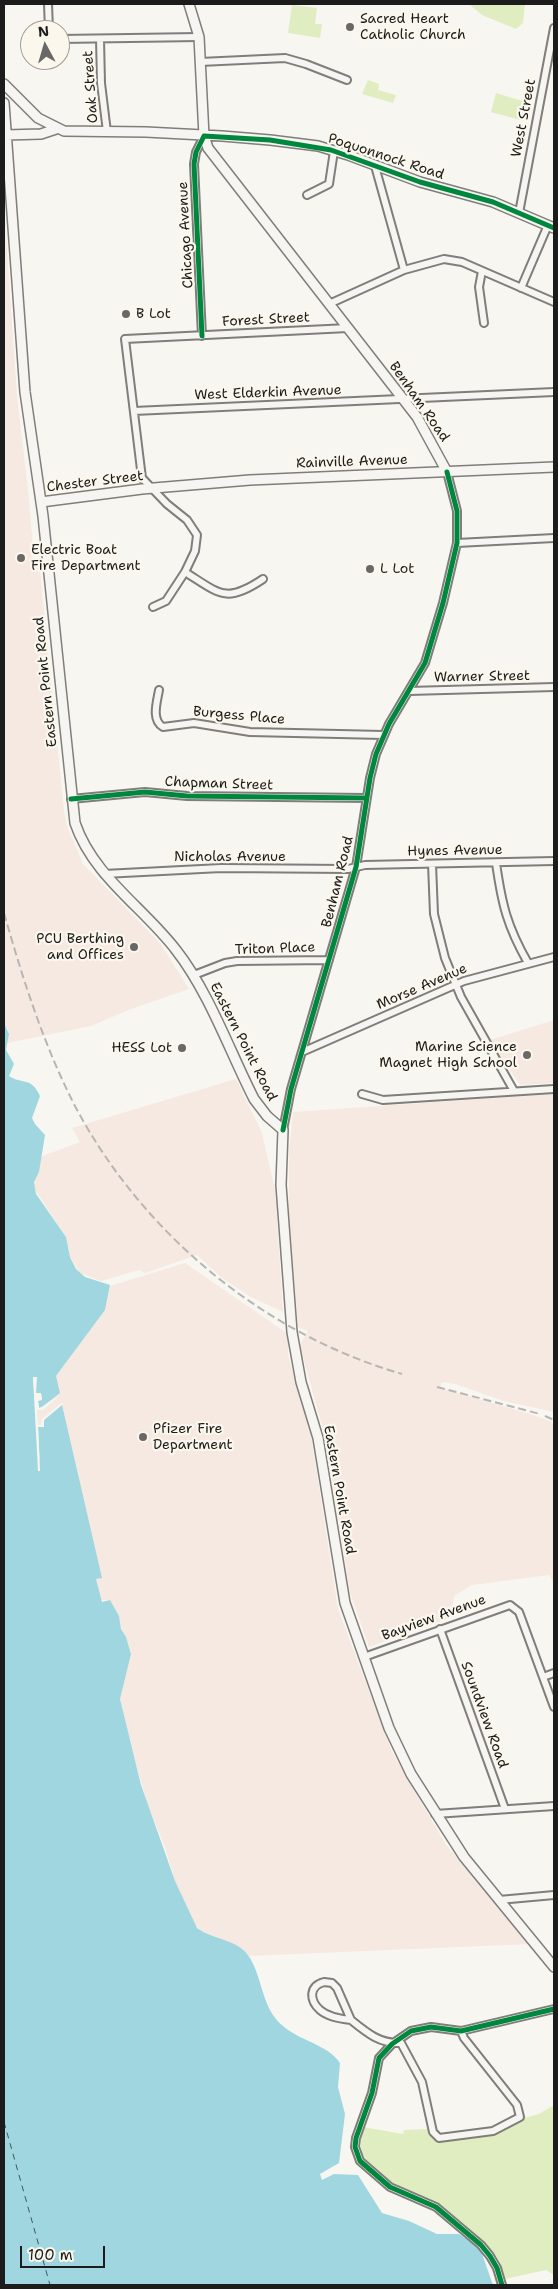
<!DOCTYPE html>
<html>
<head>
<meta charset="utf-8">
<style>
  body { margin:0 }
  #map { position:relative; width:558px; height:2289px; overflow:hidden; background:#f8f6f0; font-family:"Shantell Sans",sans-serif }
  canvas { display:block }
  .frame { position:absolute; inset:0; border:5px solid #1c1c1c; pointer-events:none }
  .north { position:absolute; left:20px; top:20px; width:50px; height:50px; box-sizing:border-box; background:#fbf7ec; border:1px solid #a29f99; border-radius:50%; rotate:354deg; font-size:14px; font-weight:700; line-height:20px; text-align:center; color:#1c1c1c }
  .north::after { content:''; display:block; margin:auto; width:18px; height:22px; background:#696866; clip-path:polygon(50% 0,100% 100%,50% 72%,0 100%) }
  .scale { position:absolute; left:20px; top:2246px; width:85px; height:22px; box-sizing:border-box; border:2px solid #1c1c1c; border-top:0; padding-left:6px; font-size:15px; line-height:18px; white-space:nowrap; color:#1c1c1c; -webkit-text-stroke:4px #fbf7ec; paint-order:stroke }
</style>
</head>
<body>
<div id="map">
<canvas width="558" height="2289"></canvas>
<div class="frame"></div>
<div class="north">N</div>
<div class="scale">100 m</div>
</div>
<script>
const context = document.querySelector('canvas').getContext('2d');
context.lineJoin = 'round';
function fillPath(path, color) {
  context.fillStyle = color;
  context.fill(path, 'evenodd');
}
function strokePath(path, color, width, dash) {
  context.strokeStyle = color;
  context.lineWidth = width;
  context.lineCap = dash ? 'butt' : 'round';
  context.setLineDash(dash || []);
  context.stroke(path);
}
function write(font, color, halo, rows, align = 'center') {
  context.font = font + ' "Shantell Sans",sans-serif';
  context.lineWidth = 4.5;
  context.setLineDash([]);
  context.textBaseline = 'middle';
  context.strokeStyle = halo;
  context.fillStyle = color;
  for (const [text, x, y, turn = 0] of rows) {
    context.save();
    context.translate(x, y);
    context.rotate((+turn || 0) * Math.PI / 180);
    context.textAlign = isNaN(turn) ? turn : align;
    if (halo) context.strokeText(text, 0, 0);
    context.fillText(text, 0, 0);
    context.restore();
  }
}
fillPath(new Path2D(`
  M 4,207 L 17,396 L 29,498 L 33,550 L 31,550 L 33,571 L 40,571 L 64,811 L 67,826 L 83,864 L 160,943 L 189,989 L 131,1009 L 91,1026 L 7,1043 L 9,1032 L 4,1023 Z
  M 554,1020 L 554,1083 L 520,1085 L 490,1040 Z
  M 236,1079 L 262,1133 L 275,1190 L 283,1312 L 249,1296 L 221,1277 L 197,1255 L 145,1273 L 139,1270 L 101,1281 L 80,1273 L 70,1257 L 66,1237 L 35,1190 L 34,1182 L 39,1172 L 40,1157 L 80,1142 L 72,1128 Z
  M 554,1094 L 554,1412 L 504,1401 L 455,1384 L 442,1382 L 440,1388 L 527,1413 L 550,1421 L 554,1425 L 554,1584 L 549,1575 L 472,1585 L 454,1596 L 452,1613 L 447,1619 L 369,1647 L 350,1592 L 326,1440 L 301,1350 L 301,1343 L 308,1331 L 298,1327 L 289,1214 L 289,1153 L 293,1112 Z
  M 185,1263 L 288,1334 L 288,1355 L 311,1435 L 338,1609 L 392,1752 L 446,1845 L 530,1944 L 248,1956 L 235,1945 L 202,1931 L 193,1923 L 175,1881 L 165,1847 L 147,1803 L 127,1732 L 120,1699 L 128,1660 L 131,1656 L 130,1649 L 126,1637 L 121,1629 L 119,1616 L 108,1600 L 101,1600 L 96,1579 L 102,1578 L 44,1427 L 38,1427 L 33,1377 L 56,1376 L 105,1310 L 110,1286 Z`), '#f6e9e1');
fillPath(new Path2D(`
  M 469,4 L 525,4 L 523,23 L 516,29 L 482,15 Z
  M 292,5 L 317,8 L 315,24 L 322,24 L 320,38 L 288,33 Z
  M 368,80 L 379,84 L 378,90 L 396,95 L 393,103 L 362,94 Z
  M 496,93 L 529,103 L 524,121 L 491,112 Z
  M 554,2105 L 554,2275 L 546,2270 L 505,2279 C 503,2272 501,2264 497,2257 C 491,2247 452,2214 440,2206 C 410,2187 348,2176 363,2127 L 403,2134 L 404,2130 L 428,2129 L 429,2135 L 434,2140 L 496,2131 L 524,2118 L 539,2114 Z`), '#e0edc1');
fillPath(new Path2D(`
  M 4,1023 L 9,1034 L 6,1050 L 14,1064 L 9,1076 C 22,1085 31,1076 40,1096 L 32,1118 L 35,1124 L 45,1135 L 39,1172 L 34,1182 L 36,1194 L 66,1237 L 70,1257 L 76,1269 L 85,1277 L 110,1285 L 105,1310 L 56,1376 L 60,1393 L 42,1407 L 39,1408 L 38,1400 L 42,1400 L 41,1394 L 36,1393 L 36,1380 L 33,1377 L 40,1470 L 38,1427 L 44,1427 L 44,1420 L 62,1405 L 102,1578 L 96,1579 L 102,1602 L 110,1600 L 119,1616 L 121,1629 L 126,1637 L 131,1654 L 120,1699 L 141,1785 L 175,1881 L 197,1928 C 213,1940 239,1939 250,1958 C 263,1980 262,2009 283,2026 C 300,2041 327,2044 340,2063 L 338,2087 L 345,2114 L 339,2163 L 320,2174 L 322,2180 L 334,2174 L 358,2175 L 382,2213 L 409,2221 L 437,2234 L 459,2234 L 471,2242 L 481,2251 L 493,2285 L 4,2285 Z`), '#a0d6df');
fillPath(new Path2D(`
  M 33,1377 L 37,1377 L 36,1393 L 41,1393 L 42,1400 L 38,1401 L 39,1408 L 42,1407 L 62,1393 L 43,1410 L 37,1410 L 38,1425 L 41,1425 L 42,1419 L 61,1403 L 64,1403 L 44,1420 L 44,1427 L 38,1427 L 40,1471 L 38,1471 Z`), '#f8f6f0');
strokePath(new Path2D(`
  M 4,2122 L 50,2285`), '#3d595e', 1, [6, 5]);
const street = new Path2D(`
  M 48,4 L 49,30
  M 60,39 L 199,37
  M 100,39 L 101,83 L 107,132
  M 200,62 L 285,58 L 306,64 L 347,80
  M 375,166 L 404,270
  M 307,195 L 329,184 L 334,151
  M 519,213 L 554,28
  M 482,271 L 479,287 L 484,323
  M 521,288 L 548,225
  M 329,304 L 404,270 L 444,259 L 462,262 L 554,302
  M 202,336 L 194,164 L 196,152 L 204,136
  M 134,411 L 554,392
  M 457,543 L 554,538
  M 185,572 C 220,594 226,604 263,579
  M 153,607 L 166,601 L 185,572 L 195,551 L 197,535 L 187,520 L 167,504 L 142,478 L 125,339 L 348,328
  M 159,690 C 157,702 151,720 163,727 L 194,723 L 250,732 L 383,735
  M 409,691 L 554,687
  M 71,799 L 145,792 L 187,796 L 366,798
  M 496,863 C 502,905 507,926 528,963
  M 432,864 L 434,914 L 445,958 L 461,997 L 514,1091
  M 104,874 L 221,868 L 348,869 L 365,865 L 554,861
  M 194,975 L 225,963 L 237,961 L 329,960
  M 302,1052 L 464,981 L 554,957
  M 362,1094 L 383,1100 L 554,1089
  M 283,1130 L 291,1089 L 356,867 L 370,778 L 376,754 L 389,724 L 425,663 L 443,603 L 457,543 L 457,511 L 447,472
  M 440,1629 L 505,1809
  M 364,1657 L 510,1605 L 519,1612 L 554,1707
  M 543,1677 L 554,1673
  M 435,1814 L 554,1806
  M 499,1900 L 554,1895
  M 324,1982 L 332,1983 L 337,1988 L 351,2020 C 341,2019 328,2017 320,2010 C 309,2000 309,1986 324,1982 Z
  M 351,2020 C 367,2033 380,2044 401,2043 L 422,2082 L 433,2132 L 439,2138 L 493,2131 L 520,2117 L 517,2105 L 464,2038 L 461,2031
  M 502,2285 L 497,2268 L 490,2256 L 481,2245 L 436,2207 L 390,2187 L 360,2161 L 355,2147 L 356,2138 L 372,2093 L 379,2058 L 392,2044 L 411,2031 L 431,2027 L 461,2031 L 554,2009`);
const secondary = new Path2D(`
  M 189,4 L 199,37 L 204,136 L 208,148 L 417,417 L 447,472
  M 4,84 L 38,118 L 64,131 L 146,132 L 222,136 L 270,140 L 318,146 L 348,155 L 420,182 L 493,202 L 554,228
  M 4,103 L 25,392 L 43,516 L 75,823 C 93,876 143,907 176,950 C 209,992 230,1052 254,1099 L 267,1116 L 283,1130 L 281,1185 L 292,1332 L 301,1382 L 318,1438 L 345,1603 L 389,1728 L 411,1774 L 464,1857 L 554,1967
  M 6,135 L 41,134 L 56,129
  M 41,502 L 142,489 L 250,480 L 554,467`);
strokePath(street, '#7f7e7b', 10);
strokePath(secondary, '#7f7e7b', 12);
strokePath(street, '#f6f5f1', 6);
strokePath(secondary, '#f6f5f1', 9);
strokePath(new Path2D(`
  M 4,913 C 23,980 44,1046 76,1108 C 144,1235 264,1334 402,1374
  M 437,1387 L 540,1414
  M 545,1416 L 554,1420`), '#b7b6b4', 2, [8, 4]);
strokePath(new Path2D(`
  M 202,336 L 194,164 L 196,152 L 204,136 L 270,140 L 331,150 L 420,182 L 493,202 L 554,228
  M 71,799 L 145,792 L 187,796 L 366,798
  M 283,1130 L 291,1089 L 356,867 L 370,778 L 376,754 L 389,724 L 425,663 L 443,603 L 457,543 L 457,511 L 447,472
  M 502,2285 L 497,2268 L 490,2256 L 481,2245 L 436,2207 L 390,2187 L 360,2161 L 355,2147 L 356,2138 L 372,2093 L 379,2058 L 392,2044 L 411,2031 L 431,2027 L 461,2031 L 554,2009`), '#00873e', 5);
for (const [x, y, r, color] of [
  [350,27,5,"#696866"],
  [126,314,5,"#696866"],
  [21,558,5,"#696866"],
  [370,569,5,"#696866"],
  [134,947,5,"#696866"],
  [182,1048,5,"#696866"],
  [527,1055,5,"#696866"],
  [143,1437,5,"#696866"]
]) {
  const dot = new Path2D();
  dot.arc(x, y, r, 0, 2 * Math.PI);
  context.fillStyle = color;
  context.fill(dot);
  strokePath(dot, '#fbf7ec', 2);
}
write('14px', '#1c1c1c', '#fbf7ec', [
  ["Sacred Heart",360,19],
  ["Catholic Church",360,35],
  ["B Lot",136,314],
  ["Electric Boat",31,550],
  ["Fire Department",31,566],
  ["L Lot",380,569],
  ["PCU Berthing",124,939,"right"],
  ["and Offices",124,955,"right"],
  ["Marine Science",517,1047,"right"],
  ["Magnet High School",517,1063,"right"],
  ["HESS Lot",172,1048,"right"],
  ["Pfizer Fire",153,1429],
  ["Department",153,1445]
], 'left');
write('14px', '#1c1c1c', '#fbf7ec', [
  ["Oak Street",91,87,-94],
  ["West Street",524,118,-79],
  ["Poquonnock Road",386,157,18],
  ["Chicago Avenue",186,235,-93],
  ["Forest Street",266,320,-3],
  ["West Elderkin Avenue",268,393,-2],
  ["Benham Road",419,402,55],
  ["Rainville Avenue",352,462,-2],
  ["Chester Street",95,482,-7],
  ["Warner Street",482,677,-1],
  ["Eastern Point Road",46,682,-96],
  ["Burgess Place",239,716,5],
  ["Chapman Street",219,784,2],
  ["Hynes Avenue",455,851,-1],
  ["Nicholas Avenue",230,857],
  ["Benham Road",338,882,-76],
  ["Triton Place",275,949,-2],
  ["Morse Avenue",422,987,-23],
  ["Eastern Point Road",243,1042,63],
  ["Eastern Point Road",339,1490,80],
  ["Bayview Avenue",434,1618,-20],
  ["Soundview Road",484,1715,70]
]);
</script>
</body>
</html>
